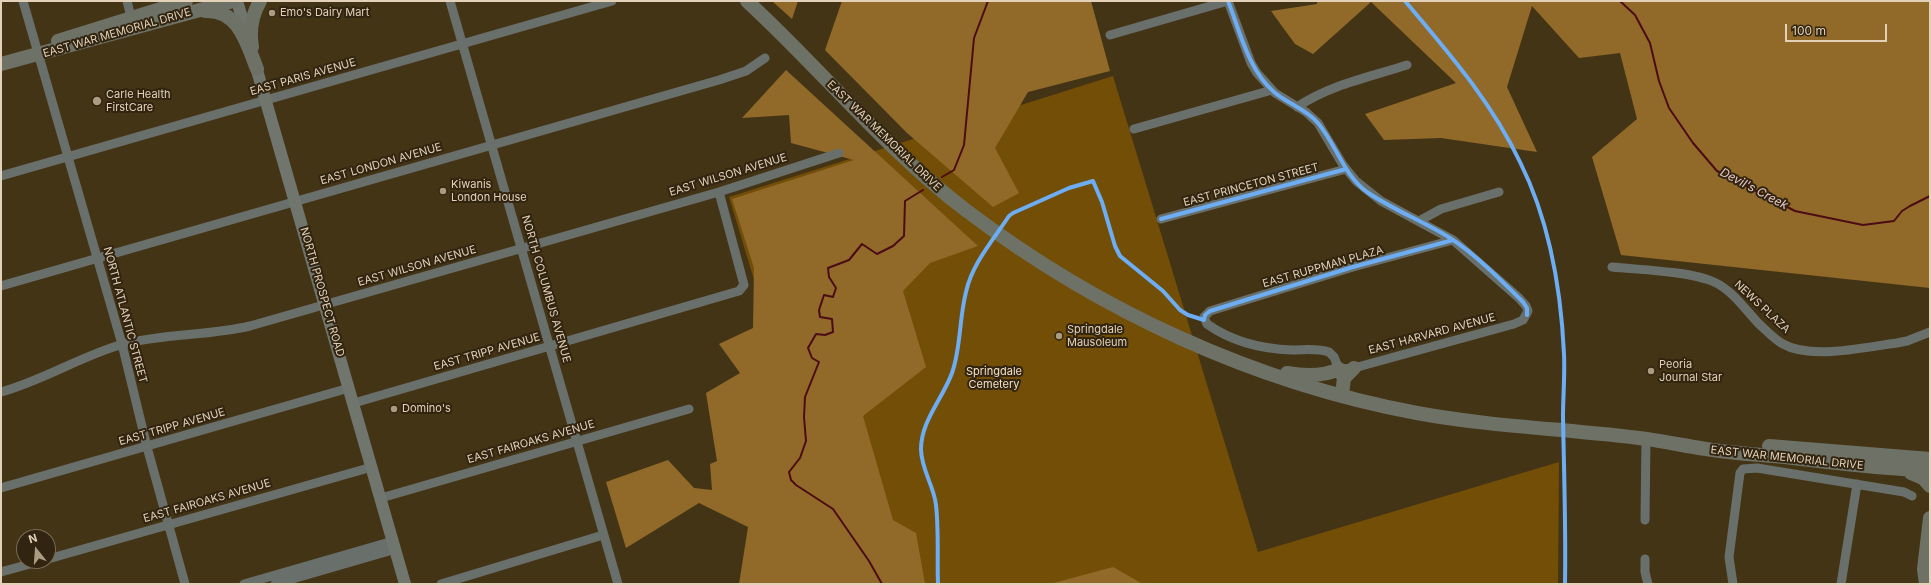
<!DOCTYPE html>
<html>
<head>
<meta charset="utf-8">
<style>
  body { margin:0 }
  #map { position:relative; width:1931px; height:585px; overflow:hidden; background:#443416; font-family:Inter,sans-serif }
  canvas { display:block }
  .frame { position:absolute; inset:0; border:2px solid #e3d2b9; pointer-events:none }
  .north { position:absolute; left:16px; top:529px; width:40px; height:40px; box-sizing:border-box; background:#312410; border:1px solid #786a54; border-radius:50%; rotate:343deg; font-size:11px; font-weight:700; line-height:16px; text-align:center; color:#e3d2b9 }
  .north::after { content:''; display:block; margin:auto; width:14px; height:18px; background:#ab9b80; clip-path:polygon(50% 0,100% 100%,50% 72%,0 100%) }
  .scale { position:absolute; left:1785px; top:24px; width:102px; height:18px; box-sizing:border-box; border:2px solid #e3d2b9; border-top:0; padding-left:5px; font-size:12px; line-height:14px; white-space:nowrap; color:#e3d2b9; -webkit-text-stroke:3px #312410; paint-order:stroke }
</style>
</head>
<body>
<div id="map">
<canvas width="1931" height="585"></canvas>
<div class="frame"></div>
<div class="north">N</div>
<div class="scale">100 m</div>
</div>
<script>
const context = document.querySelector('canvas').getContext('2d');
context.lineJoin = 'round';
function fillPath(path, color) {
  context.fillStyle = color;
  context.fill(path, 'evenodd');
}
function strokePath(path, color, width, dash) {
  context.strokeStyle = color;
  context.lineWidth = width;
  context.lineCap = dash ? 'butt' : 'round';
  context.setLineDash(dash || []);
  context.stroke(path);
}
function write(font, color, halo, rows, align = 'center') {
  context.font = font + ' Inter,sans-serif';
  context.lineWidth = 4;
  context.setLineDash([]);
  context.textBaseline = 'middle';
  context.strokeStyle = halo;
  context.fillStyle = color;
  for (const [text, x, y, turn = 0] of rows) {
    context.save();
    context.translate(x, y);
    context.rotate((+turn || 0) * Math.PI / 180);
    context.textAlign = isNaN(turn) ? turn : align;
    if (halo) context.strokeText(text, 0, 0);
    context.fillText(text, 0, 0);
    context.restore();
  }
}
fillPath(new Path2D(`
  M 1113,76 L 1258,552 L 1559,462 L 1558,584 L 846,584 L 729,197 Z`), '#734e06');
fillPath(new Path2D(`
  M 772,1 L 798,1 L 792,19 Z
  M 842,1 L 1091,1 L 1110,71 L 1028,92 L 995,148 L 1019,193 L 993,207 L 907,133 L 825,50 Z
  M 1317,1 L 1930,1 L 1930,288 L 1621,255 L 1592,157 L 1637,119 L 1620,53 L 1579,58 L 1532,6 L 1507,87 L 1537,152 L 1441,138 L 1384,140 L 1365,114 L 1456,83 L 1371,2 L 1313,54 L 1295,44 L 1271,11 L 1317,4 Z
  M 786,70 L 978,246 L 930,263 L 903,291 L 926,367 L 863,416 L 893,520 L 916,533 L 925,584 L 739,584 L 748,527 L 699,503 L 626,548 L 606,482 L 668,460 L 694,488 L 712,490 L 710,464 L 717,461 L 706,393 L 740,373 L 719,344 L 753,328 L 754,268 L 732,199 L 854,160 L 791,143 L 789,115 L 742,118 Z
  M 1113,567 L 1141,583 L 1050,584 Z`), '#916a29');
strokePath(new Path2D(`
  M 1620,1 L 1635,15 L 1650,43 L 1659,81 L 1669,108 L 1693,143 L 1717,171 L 1795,211 L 1863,225 L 1894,221 L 1902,211 L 1910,206 L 1930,196
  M 942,177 L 954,170 L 964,145 L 974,38 L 988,1
  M 882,584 L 869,561 L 833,509 L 796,485 L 791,480 L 789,472 L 800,458 L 806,441 L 804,417 L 805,397 L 819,362 L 812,358 L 808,348 L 816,334 L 825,335 L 833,332 L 832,319 L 820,317 L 819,310 L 824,295 L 833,297 L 836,288 L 829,277 L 828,268 L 849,260 L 862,244 L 877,254 L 893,246 L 904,236 L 905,201 L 923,190`), '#4d0b16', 2);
strokePath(new Path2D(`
  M 23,1 L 122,344 L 147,447 L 185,584
  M 127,1 L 131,17
  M 450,1 L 618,584
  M 1228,1 L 1251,63 L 1257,73 L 1275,93 L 1306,112 L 1318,123 L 1343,165 L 1356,181 L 1381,201 L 1453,240 L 1519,298 L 1526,306 L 1528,311 L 1523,320 L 1514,324 L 1354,368 L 1339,369 L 1334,357 L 1329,352 C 1317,348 1304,350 1292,350 C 1262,349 1231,341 1207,324 L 1204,317 L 1210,311 L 1353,267 L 1453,240
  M 1110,35 L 1228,1
  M 1297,107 C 1329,85 1370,77 1407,65
  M 1134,129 L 1272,90
  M 1,176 L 612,1
  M 1161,219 L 1346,169
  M 1419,221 L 1441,209 L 1499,192
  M 1612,267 C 1641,270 1689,271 1714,282 C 1732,290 1745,309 1758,323 C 1766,330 1774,339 1783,344 C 1811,360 1865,347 1897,343 L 1907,341 L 1930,332
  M 1,286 L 719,80 L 746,71 L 765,58
  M 1,392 C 44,380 81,356 123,344 C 165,333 208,336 250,326 L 719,192 L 839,153
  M 354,403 L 739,291 L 744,285 L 719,192
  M 1,488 L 349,388
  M 381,498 L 689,409
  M 1645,520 L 1646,439
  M 48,559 L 372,467
  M 1645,559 L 1645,572 L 1648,584
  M 1,572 L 41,561
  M 244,584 L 393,541
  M 275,584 L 396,549
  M 441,584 L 603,535
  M 1733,584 L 1729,557 L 1740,473 L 1743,469 L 1757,468 L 1904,492 L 1912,496
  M 1841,584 L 1857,484`), '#69706b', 9);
strokePath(new Path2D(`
  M 237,1 L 248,38
  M 254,60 L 405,584`), '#70766e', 12);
strokePath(new Path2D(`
  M 747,1 C 822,70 886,150 967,211 C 1099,311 1255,383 1417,413 C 1493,427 1571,429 1647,439 C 1667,442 1686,446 1706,449 C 1732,453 1759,455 1785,457 C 1833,463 1882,468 1930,471
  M 205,11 C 239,9 247,44 257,69
  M 58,41 L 186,1
  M 252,47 C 249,30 252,15 260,1
  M 1,64 L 233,1
  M 1287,373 C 1305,376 1323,377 1339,369 L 1344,378 L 1342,395
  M 1344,378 L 1354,368
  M 1769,446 L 1930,459
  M 1911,473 L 1923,478 L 1930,486
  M 1926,584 L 1924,569 L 1930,518`), '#6e7266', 14);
strokePath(new Path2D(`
  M 1228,1 C 1240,31 1248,70 1274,92 C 1288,104 1306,109 1318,123 C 1337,146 1343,174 1367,192 C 1393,210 1423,221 1450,238 C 1474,253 1502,281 1523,302 L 1527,308 L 1527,315
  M 1405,1 C 1448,52 1491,101 1520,162 C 1549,220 1561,289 1564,354 C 1565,375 1563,396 1563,417 C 1564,473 1566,528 1565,584
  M 1161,219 L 1346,169
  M 938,584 C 937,558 939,531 936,505 C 934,486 921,469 921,449 C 921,421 943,398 952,373 C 961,348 959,319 966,292 C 972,264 993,240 1009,216 L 1013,213 L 1069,188 L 1093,181 L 1102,202 L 1115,246 L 1120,256 L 1163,291 L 1180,310 L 1188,315 L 1204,320 L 1205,315 L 1210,311 L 1353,267 L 1453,240`), '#6dadf4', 4);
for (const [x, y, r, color] of [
  [272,13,4,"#ab9b80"],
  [97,101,5,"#ab9b80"],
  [443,191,4,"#ab9b80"],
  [1059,336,4,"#ab9b80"],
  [1651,371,4,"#ab9b80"],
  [394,409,4,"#ab9b80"]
]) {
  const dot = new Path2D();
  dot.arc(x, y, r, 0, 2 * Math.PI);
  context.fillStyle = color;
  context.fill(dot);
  strokePath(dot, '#312410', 1.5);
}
write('11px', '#e3d2b9', '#312410', [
  ["Emo's Dairy Mart",280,13],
  ["Carle Health",106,95],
  ["FirstCare",106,108],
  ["Kiwanis",451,185],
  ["London House",451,198],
  ["Springdale",1067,330],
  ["Mausoleum",1067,343],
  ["Peoria",1659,365],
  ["Journal Star",1659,378],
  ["Domino's",402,409]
], 'left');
write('11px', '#e3d2b9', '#312410', [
  ["EAST WAR MEMORIAL DRIVE",117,33,-16],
  ["EAST PARIS AVENUE",303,77,-16],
  ["EAST WAR MEMORIAL DRIVE",884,136,44],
  ["EAST LONDON AVENUE",381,164,-16],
  ["EAST WILSON AVENUE",728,175,-17],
  ["EAST PRINCETON STREET",1251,185,-15],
  ["EAST WILSON AVENUE",417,266,-16],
  ["EAST RUPPMAN PLAZA",1323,267,-16],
  ["NORTH COLUMBUS AVENUE",546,289,74],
  ["NORTH PROSPECT ROAD",322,292,74],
  ["NEWS PLAZA",1762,307,43],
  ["NORTH ATLANTIC STREET",125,315,75],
  ["EAST HARVARD AVENUE",1432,334,-15],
  ["EAST TRIPP AVENUE",487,352,-16],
  ["EAST TRIPP AVENUE",172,427,-16],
  ["EAST FAIROAKS AVENUE",531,442,-16],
  ["EAST WAR MEMORIAL DRIVE",1787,458,6],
  ["EAST FAIROAKS AVENUE",207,501,-16]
]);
write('11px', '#f2e0c6', '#312410', [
  ["Springdale",994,372],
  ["Cemetery",994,385]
]);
write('italic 12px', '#ecc9ca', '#312410', [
  ["Devil's Creek",1754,189,28]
]);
</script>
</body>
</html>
